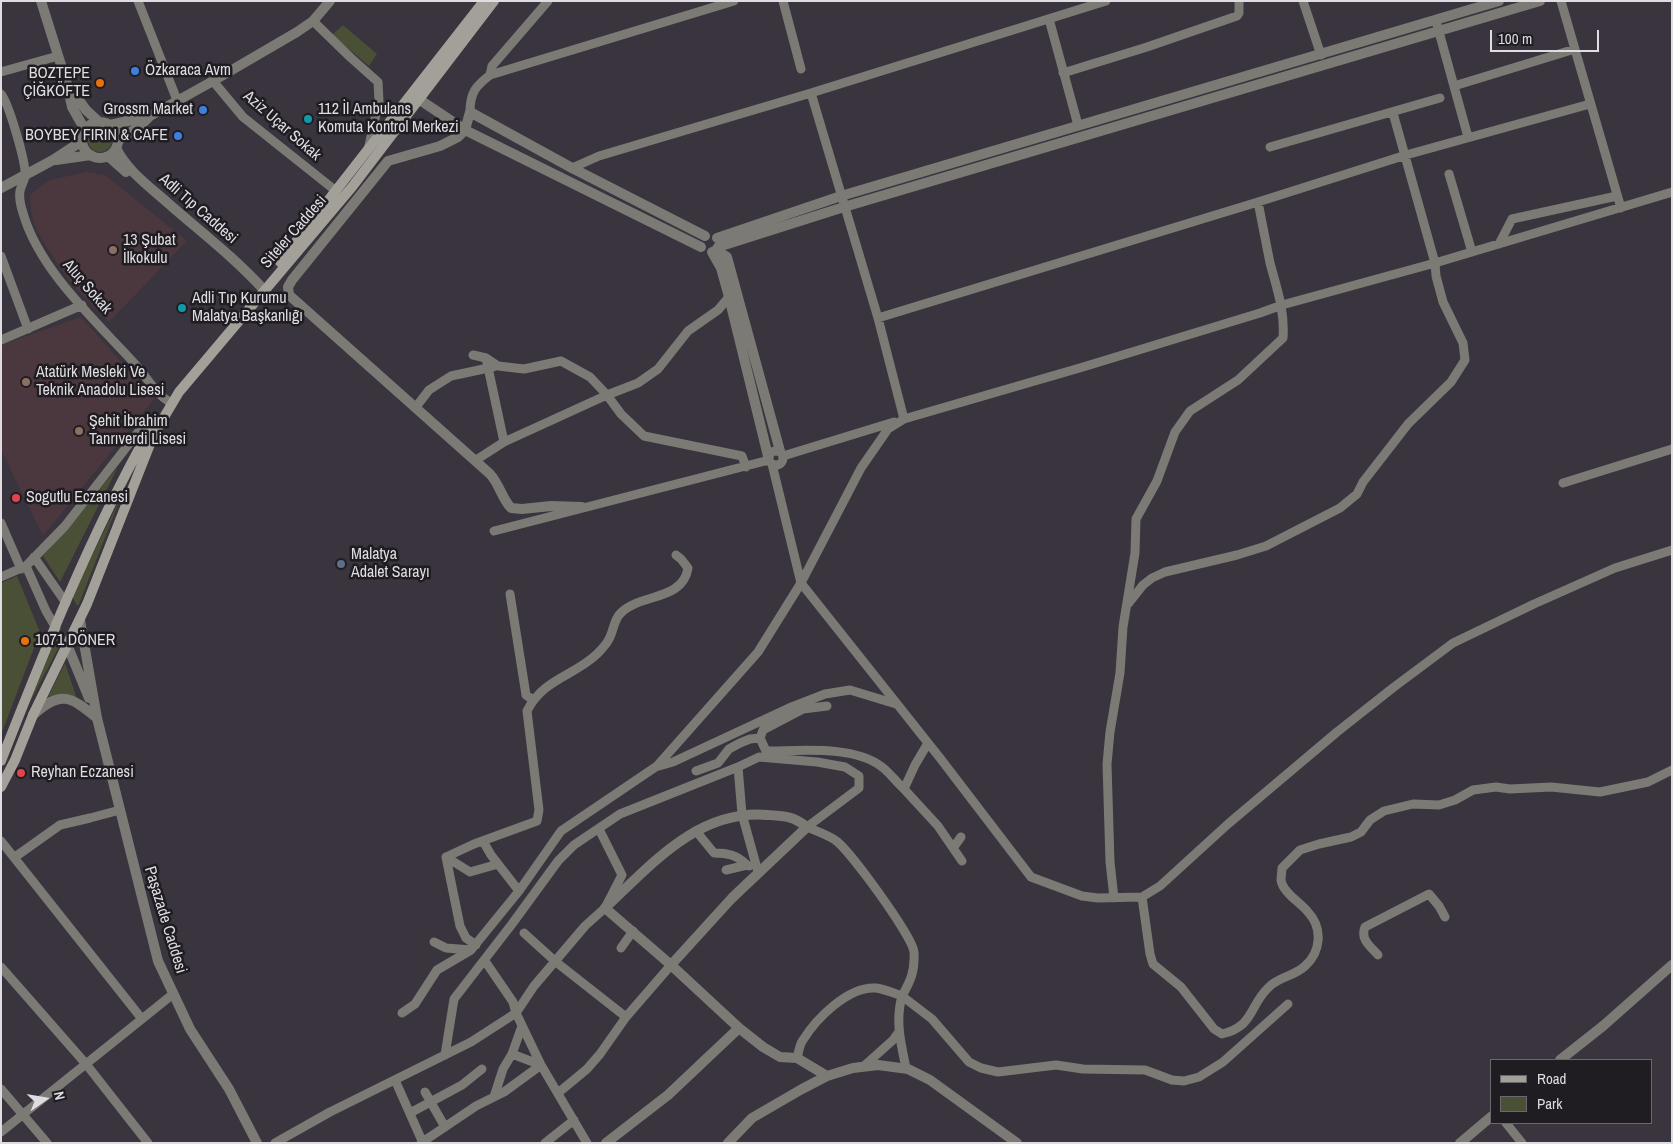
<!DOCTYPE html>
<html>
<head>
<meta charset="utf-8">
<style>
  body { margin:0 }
  #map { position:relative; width:1673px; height:1144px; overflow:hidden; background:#39343d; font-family:"Archivo Narrow",sans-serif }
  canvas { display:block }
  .frame { position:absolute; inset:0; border:2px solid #dfdce2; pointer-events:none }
  .legend { position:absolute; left:1490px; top:1059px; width:162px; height:65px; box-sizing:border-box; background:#1f1d21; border:1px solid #6c696e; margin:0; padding:6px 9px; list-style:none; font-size:15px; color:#dfdce2 }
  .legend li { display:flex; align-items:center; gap:10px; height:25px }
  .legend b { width:25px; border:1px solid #6c696e }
  .north { position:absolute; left:20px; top:1074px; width:50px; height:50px; -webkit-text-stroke:4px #1f1d21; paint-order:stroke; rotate:77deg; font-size:14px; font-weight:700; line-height:20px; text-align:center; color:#dfdce2 }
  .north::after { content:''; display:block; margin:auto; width:18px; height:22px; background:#dfdce2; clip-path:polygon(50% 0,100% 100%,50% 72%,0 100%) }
  .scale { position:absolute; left:1490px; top:30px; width:109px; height:22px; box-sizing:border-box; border:2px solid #dfdce2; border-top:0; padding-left:6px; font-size:15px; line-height:18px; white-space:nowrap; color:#dfdce2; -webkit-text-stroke:4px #1f1d21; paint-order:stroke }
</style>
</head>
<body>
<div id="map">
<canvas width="1673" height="1144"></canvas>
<div class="frame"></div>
<ul class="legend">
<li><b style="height:6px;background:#a2a098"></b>Road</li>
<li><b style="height:14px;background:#495036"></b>Park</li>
</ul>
<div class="north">N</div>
<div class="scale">100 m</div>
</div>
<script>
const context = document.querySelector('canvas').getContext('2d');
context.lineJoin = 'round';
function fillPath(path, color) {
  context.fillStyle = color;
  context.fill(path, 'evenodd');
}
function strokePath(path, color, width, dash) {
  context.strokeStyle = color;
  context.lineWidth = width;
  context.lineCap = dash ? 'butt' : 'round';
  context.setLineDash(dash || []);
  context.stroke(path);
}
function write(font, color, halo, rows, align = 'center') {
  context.font = font + ' "Archivo Narrow",sans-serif';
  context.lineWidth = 5;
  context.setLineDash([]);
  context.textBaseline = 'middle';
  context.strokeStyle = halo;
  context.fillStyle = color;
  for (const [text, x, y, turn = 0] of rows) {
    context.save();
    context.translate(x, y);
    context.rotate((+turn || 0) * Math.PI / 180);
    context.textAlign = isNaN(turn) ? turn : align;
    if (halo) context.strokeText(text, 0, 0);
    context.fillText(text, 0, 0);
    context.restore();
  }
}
fillPath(new Path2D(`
  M 86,172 L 105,175 L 187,241 L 109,322 L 71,283 L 45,245 L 36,229 L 31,211 L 30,194 L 50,180 Z
  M 81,317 L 154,399 L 43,536 L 1,450 L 1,345 Z`), '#4b383f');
fillPath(new Path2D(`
  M 343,25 L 377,54 L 369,66 L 332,35 Z
  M88 140a12 12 0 1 1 24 0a12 12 0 1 1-24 0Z
  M 118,467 L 60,582 L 43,556 Z
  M 121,497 L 79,604 L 77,606 L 72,596 Z
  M 17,576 L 40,632 L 1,735 L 1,583 Z
  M 57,633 L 61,643 L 30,702 L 55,634 Z
  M 65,663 L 77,699 L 54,695 L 48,697 Z`), '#495036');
strokePath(new Path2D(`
  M 138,1 L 177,100
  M 783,1 L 801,69
  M 1106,1 L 811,93 L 878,318 L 904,419 L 1083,367 L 1260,313 L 1282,305 L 1435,263 L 1672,192
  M 1303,1 L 1321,55
  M 1561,1 L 1621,208
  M 1049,19 L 1078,125
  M 313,21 L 351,58 L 378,82 L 379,101 L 368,150
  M 1436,21 L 1468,137
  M 1,72 L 58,56
  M 1063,73 L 1147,47 L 1237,16 L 1239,13 L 1239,1
  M 490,75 L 492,66 L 548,1
  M 213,81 L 243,117 L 336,191
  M 1454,86 L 1575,49
  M 1,94 C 9,104 27,165 25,177 C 24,181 21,186 20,191 C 19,197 21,207 23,213 C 39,270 96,321 135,364 C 146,376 154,392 168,401
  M 470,112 C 470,92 476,86 490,75 L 734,1
  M 1270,147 L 1440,98
  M 572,168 L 599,156 L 811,93
  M 1449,174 L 1472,252
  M 1499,244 L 1512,219 L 1617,196
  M 1,256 L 28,329
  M 878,318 L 1258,202 L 1406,155 L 1590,104
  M 1,340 L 82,305
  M 473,355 L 486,358 L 498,366 L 524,369 L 561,361 L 590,377 L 607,395 L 638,383 L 658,369 L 688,331 L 718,310 L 729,297
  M 416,407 L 429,390 L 451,376 L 493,367
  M 504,442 L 607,395 L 621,414 L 644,436 L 742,456 L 746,467
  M769 458a7 7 0 1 1 14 0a7 7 0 1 1-14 0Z
  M 783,456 L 894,422
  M 476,460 L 504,442 L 486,358
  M 772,464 L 801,583 L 940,758 L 1031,877 L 1082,896 L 1098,898 L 1142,897 L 1160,886 L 1228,824 L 1337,732 L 1394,687 L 1453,643 L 1534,604 L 1615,568 L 1672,550
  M 1563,483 L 1672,449
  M 1,523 L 21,569
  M 494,531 L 769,460
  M 34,557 L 66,603
  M 26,566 L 46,611 L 56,628
  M 1,577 L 26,566 L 65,526 L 139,431 L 156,419
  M 510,594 L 526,695 L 533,700
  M 1128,604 L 1143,585 L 1152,578 L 1165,572 L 1237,555 L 1266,546 L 1340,508 L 1357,494 L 1363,482 L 1408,424 L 1451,382 L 1465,360 L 1463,343 L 1443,302 L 1436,276 L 1435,263 L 1393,113
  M 827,706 L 803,709 L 763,730 L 760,738 L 766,751 C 801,751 854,745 882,767 C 890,773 896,782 904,789 L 915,765 L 928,743
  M 659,766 L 673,762 L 789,708 L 825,694 L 850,690 L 896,704
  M 738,767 L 759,757 L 817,762 L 845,767 L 859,776 L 859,788 L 807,827
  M 696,771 L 718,763 L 729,749 L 740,743 L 750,739 L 760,738
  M 904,789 L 938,826 L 953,848 L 961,837
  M 696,831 L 714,853 C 728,853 737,855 747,865
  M 1,841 L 142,1019 L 1,1132
  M 483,841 L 491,855 L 519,891
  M 953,848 L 962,861
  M 15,857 L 60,825 L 90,818 L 120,810
  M 446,857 L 474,844 L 537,821 L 539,810 L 527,711 C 543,679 574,676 597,654 C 601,650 606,645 609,639 C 613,632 614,621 619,615 C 637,593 683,602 688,568 L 681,559 L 676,555
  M 446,857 L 460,926 L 466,938 L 476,945
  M 446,857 L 470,872 L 498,864
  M 726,870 L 747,865 L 749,866
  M 1142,897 L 1150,954 L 1153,964 L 1181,987 L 1214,1029 L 1222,1034 C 1255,1026 1249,1005 1269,987 C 1278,977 1295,976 1305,966 C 1321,952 1323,928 1308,912 C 1300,902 1283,893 1281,880 C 1281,876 1282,872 1282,868 L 1300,850 L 1319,844 L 1351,837 L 1361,832 L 1370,820 L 1384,811 L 1413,804 L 1439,805 L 1455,800 L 1473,790 L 1496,787 L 1510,789 L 1551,787 L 1600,792 L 1648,782 L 1672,770
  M 1114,898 L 1110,862 L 1107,764 L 1110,732 L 1120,673 L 1123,627 L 1135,553 L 1136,519 L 1157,481 L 1175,432 L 1190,411 L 1238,380 L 1283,338 C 1285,311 1277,289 1270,263 C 1266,243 1262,222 1258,202
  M 524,933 L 556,962 L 626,1017
  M 434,942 L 446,948 L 471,950
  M 621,948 L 633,931
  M 1378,955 C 1370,946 1360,939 1365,927 L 1429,894 L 1439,906 L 1445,917
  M 485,961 L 513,1002 L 516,1013 L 541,1065 L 587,1143
  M 1,967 L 86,1064 L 148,1143
  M 402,1013 L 415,1004 L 437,970 L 471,950 L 519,891 L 561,831 L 657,766 L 758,652 L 801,583 L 861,468 L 888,429 L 904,419
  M 142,1019 L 173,994
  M 512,1054 L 522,1026
  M 445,1055 L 454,999 L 512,924 L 558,861 L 574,845 L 620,814 L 738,767 L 742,814 L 758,872
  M 797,1058 C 799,1052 799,1045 803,1040 C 816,1019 848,986 876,988 C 884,989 894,993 902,996 C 911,980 915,971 914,952 C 913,937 849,849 835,840 C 826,834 816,831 807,827
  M 864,1066 L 893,1040 L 898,1033
  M 906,1068 C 901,1044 895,1021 902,996 L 932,1019 L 969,1062 L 981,1068 L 998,1072 L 1056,1065 L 1083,1069 L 1145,1070 L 1172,1080 L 1184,1081 L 1199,1077 L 1223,1062 L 1288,1004
  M 395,1080 L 423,1143
  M 1,1089 L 47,1143
  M 425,1092 L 445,1127
  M 558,1093 L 587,1069 L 600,1054 L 626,1017 L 671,965
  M 494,1097 L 503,1069 L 512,1054 L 541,1065
  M 410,1113 L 462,1085 L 482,1069
  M 1506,1123 L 1522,1143
  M 275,1143 L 330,1112 L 471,1042 L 516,1013 L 534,986 L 585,926 L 605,908 L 622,875 L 599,829
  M 421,1143 L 476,1106 L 504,1092 L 541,1065
  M 545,1143 L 574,1120`), '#7c7a75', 9);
strokePath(new Path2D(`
  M 41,1 L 67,84 L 72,107 L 85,130
  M 71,89 L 86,110 L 99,122
  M 420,100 L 465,130 L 470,112 L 572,168 L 705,236
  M82 140a18 18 0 1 1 36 0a18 18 0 1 1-36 0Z
  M 110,125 L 150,116 L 213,81 L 297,32 L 313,21 L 330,1
  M 118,141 L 141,125 L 149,117
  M 116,148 C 127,171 150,187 169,204 C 201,232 235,258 264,290
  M 108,156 L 126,172
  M 56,160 L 91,155
  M 1,188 L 53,160 L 82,141
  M 717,238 L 841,196 L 1499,1
  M 718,247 L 844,207 L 1540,1
  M 716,250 L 727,257 L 780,451
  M 712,252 L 721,268 L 729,297 L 768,456
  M 582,507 L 551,506 L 522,509 L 511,508 C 501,497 500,485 490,474 L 289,295 L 288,287 L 292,280 L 388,161 L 440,146 L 458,137 L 465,130 L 701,247
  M 80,620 L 97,718 L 158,961 L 190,1029 L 229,1089 L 257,1143
  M 68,647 L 89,698
  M 33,715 C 61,690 70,696 97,718
  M 671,965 L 732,898 L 807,827 C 793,816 785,816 768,815 C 698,809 652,864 605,908 L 671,965 L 739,1028 L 763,1047 L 780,1057 L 797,1058 L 827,1076
  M 1560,1060 L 1603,1026 L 1672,965
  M 606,1143 L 668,1095 L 739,1028
  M 728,1143 L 752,1118 L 802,1089 L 827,1076 L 853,1068 L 878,1065 L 908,1069 L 930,1080 L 1017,1143
  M 1460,1143 L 1492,1116`), '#7c7a75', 10);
strokePath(new Path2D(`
  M 280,262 L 484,1
  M 1,761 C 45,649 90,536 149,431
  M 1,787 L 15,760 L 33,715 L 87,604 L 154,434 L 179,392 L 352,187 L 494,1`), '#a2a098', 10);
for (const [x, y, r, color] of [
  [135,71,5,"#3f7fe0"],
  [100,83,5,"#e8710a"],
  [203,110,5,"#3f7fe0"],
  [308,119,5,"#0f9aa8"],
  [178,136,5,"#3f7fe0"],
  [113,250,5,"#8d6e63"],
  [182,308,5,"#0f9aa8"],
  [26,382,5,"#8d6e63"],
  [79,431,5,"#8d6e63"],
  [16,498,5,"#e0444e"],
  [341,564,5,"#5c6f8a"],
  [25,641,5,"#e8710a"],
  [21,773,5,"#e0444e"]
]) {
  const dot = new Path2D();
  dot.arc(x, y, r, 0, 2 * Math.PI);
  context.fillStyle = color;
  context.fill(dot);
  strokePath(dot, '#1f1d21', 2);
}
write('16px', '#dfdce2', '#1f1d21', [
  ["Özkaraca Avm",145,71],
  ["BOZTEPE",90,74,"right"],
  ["ÇİĞKÖFTE",90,92,"right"],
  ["Grossm Market",193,110,"right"],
  ["112 İl Ambulans",318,110],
  ["Komuta Kontrol Merkezi",318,128],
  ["BOYBEY FIRIN & CAFE",168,136,"right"],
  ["13 Şubat",123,241],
  ["İlkokulu",123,259],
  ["Adli Tıp Kurumu",192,299],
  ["Malatya Başkanlığı",192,317],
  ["Atatürk Mesleki Ve",36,373],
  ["Teknik Anadolu Lisesi",36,391],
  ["Şehit İbrahim",89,422],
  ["Tanrıverdi Lisesi",89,440],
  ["Sogutlu Eczanesi",26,498],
  ["Malatya",351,555],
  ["Adalet Sarayı",351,573],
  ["1071 DÖNER",35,641],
  ["Reyhan Eczanesi",31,773]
], 'left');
write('16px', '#dfdce2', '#1f1d21', [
  ["Aziz Uçar Sokak",282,126,41],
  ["Adli Tıp Caddesi",198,209,41],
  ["Siteler Caddesi",294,232,-49],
  ["Aluç Sokak",87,287,49],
  ["Paşazade Caddesi",165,920,73]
]);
</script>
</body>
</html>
